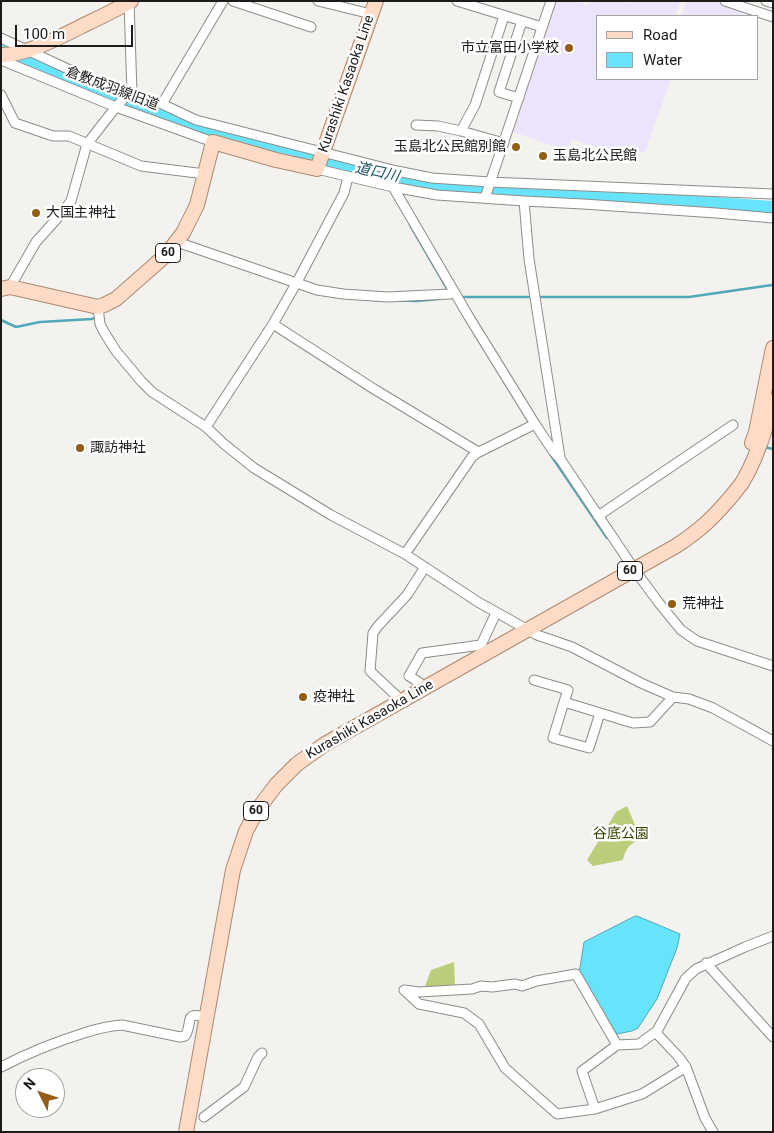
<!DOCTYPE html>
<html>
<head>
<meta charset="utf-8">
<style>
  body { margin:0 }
  #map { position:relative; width:774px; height:1133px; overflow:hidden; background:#f3f2ee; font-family:Roboto,sans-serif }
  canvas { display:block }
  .frame { position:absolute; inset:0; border:2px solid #1d1c1b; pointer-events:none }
  .legend { position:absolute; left:596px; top:15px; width:162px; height:65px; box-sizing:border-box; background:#fff; border:1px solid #a5a4a4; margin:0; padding:6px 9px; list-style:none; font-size:15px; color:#1d1c1b }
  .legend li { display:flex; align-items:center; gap:10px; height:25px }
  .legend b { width:25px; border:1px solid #a5a4a4 }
  .north { position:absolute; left:15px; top:1068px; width:50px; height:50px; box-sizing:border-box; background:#fff; border:1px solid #a5a4a4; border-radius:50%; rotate:311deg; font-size:14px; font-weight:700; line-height:20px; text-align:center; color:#1d1c1b }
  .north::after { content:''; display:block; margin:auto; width:18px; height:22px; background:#945d15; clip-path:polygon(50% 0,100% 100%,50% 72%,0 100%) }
  .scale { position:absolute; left:15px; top:25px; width:118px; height:22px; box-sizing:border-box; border:2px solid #1d1c1b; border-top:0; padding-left:6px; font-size:15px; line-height:18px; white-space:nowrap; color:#1d1c1b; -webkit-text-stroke:4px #fff; paint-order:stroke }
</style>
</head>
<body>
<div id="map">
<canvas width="774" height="1133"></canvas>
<div class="frame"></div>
<ul class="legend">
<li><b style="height:6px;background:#fddbc6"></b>Road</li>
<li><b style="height:14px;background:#67e4fc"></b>Water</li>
</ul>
<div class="north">N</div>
<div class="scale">100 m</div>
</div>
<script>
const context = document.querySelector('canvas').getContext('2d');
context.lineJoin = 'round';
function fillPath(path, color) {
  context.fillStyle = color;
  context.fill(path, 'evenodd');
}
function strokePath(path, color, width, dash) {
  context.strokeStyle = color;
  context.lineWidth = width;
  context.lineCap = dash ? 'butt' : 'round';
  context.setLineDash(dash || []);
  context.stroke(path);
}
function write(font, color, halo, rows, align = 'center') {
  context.font = font + ' Roboto,"Noto Sans JP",sans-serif';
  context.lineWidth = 5;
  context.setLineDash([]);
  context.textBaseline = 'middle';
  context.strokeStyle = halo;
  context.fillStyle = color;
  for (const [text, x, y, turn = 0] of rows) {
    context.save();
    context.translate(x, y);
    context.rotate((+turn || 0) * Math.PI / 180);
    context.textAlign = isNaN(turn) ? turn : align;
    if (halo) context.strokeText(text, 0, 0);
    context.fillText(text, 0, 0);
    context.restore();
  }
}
fillPath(new Path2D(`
  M 555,1 L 573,1 L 588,5 L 590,1 L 617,1 L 628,4 L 629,1 L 681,1 L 675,16 L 598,16 L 598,79 L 671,79 L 645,152 L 613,153 L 572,139 L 567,151 L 511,131 Z
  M 687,1 L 712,1 L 743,10 L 741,16 L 681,16 Z`), '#ebe4fa');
fillPath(new Path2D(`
  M 627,806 L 641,839 C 630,844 626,847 623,860 L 593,866 L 587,860 L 616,812 Z
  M 454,962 L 455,987 L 424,989 L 431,970 Z`), '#b9cd7b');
const water = new Path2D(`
  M 637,916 L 680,934 L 677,948 L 657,999 L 638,1028 L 632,1031 L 617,1034 L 579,974 L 584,942 L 633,917 Z`);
fillPath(water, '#67e4fc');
strokePath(water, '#51a8b8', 1);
strokePath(new Path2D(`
  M 388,182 L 389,176
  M 410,225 L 449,292
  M 461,297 L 532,297
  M 537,297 L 689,297 L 772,285
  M 373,300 L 417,301 L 439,299
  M 1,320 L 16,327 L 40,322 L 92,319 L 96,317
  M 764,447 L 773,449
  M 550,454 L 607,538`), '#51a8b8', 2.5);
strokePath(new Path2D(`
  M 1,47 L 134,105 L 198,126 L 331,163 L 389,176 L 465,191 L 512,190 L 773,208`), '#67e4fc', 14);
const street = new Path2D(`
  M 129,1 L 132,93
  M 233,1 L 311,27
  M 318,1 L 371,14
  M 457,1 L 542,27
  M 725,1 L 773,17
  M 766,1 L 773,3
  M 1,38 L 94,81 L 162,104 L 196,120 L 397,171 L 432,178 L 490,182 L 773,194
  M 1,60 L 116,107 L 213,142
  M 1,95 L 15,123 L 53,136 L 69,136 L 141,166 L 205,174
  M 519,98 L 499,92 L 522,21
  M 162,104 L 223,1
  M 416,125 L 438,126 L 461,131
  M 504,143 L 461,131 L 475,105 L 504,16
  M 317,169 L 393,187 L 437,195 L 524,201 L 583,204 L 716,213 L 773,218
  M 393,187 L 469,317 L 535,424 L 553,451 L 561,460 L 634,569 L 659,603 L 681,630 L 697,641 L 773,666
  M 485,198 L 551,1
  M 524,201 L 529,259 L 560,457
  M 177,242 L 317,290 L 343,294 L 388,297 L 450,294 L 454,292
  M 10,287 L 36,242 L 61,214 L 71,201 L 87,144 L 116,107 L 127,95 L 132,93
  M 98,307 L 100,324 L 104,332 L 116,351 L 141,381 L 152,392 L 206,427 L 224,444 L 254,468 L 331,515 L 405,554 L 478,602 L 537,635 L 572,647 L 641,683 L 673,697 L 689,699 L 713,708 L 773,741
  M 273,324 L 374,389 L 475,450 L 477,453
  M 206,427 L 273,324 L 297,282 L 344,193 L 348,177
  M 598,516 L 733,425
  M 405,554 L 472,457 L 477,453 L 535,424
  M 534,680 L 568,690 L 564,702 L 633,723 L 650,722 L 673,697
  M 420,683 L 409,676 L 422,653 L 481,645 L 496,613
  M 402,701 L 370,671 L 373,633 L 378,626 L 407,595 L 425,567
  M 564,702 L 553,738 L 589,748 L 600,713
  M 706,963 L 773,1037
  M 404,990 L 419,992 L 472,989 L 481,986 L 492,987 L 515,984 L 522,986 L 536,981 L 576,974 L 617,1045 L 639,1044 L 657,1031 L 686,978 L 696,969 L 745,947 L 773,936
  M 404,990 L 419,1004 L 464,1013 L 479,1024 L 505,1068 L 557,1114 L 595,1109 L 642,1094 L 686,1067
  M 657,1031 L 658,1035 L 678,1056 L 686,1067 L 705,1118 L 713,1132
  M 1,1067 C 28,1053 55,1042 84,1033 C 96,1029 109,1026 122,1025 L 180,1037 L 185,1036 C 194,1022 182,1011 207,1017
  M 595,1109 L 582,1071 L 617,1045
  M 204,1117 L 244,1087 L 258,1057 L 262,1053`);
const primary = new Path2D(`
  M 1,55 C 25,56 64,35 86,24 C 101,17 116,10 131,1
  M 1,289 L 10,287 L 85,304 L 98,307 L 104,305 L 116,299 L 166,255 L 183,233 L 197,205 L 213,142 L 276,160 L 317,169 L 376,1
  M 752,443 L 756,432 L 773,348
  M 186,1132 L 233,870 L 246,831 L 258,809 L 276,785 L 297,764 L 325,744 L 676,546 C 699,531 712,519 730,498 C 734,493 738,488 742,483 C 757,458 766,429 773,401`);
strokePath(street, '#8d8c88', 11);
strokePath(primary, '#ad8971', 16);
strokePath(street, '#fff', 9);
strokePath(primary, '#fddbc6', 14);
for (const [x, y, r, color] of [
  [569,48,5,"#945d15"],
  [516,147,5,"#945d15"],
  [543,156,5,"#945d15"],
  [36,213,5,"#945d15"],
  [80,448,5,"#945d15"],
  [672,604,5,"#945d15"],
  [303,697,5,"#945d15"]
]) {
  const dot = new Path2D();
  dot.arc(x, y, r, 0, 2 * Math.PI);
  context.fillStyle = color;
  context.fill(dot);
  strokePath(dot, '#fff', 2);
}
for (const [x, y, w] of [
  [168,253,25],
  [630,571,25],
  [256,811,25]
]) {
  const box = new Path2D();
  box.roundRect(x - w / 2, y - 9.5, w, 19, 4);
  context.fillStyle = '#fff';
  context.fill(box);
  strokePath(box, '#1d1c1b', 1);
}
write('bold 12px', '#1d1c1b', null, [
  ["60",168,253],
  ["60",630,571],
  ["60",256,811]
]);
write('14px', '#1d1c1b', '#fff', [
  ["市立富田小学校",559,48,"right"],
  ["玉島北公民館別館",506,147,"right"],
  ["玉島北公民館",553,156],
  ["大国主神社",46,213],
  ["諏訪神社",90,448],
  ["荒神社",682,604],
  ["疫神社",313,697]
], 'left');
write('14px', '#1d1c1b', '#fff', [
  ["Kurashiki Kasaoka Line",347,84,-71],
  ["倉敷成羽線旧道",112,89,21],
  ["Kurashiki Kasaoka Line",370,720,-30]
]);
write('14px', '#384400', '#fff', [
  ["谷底公園",621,834]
]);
write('italic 15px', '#1e545e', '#fff', [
  ["道口川",377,173,12]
]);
</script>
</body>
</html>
